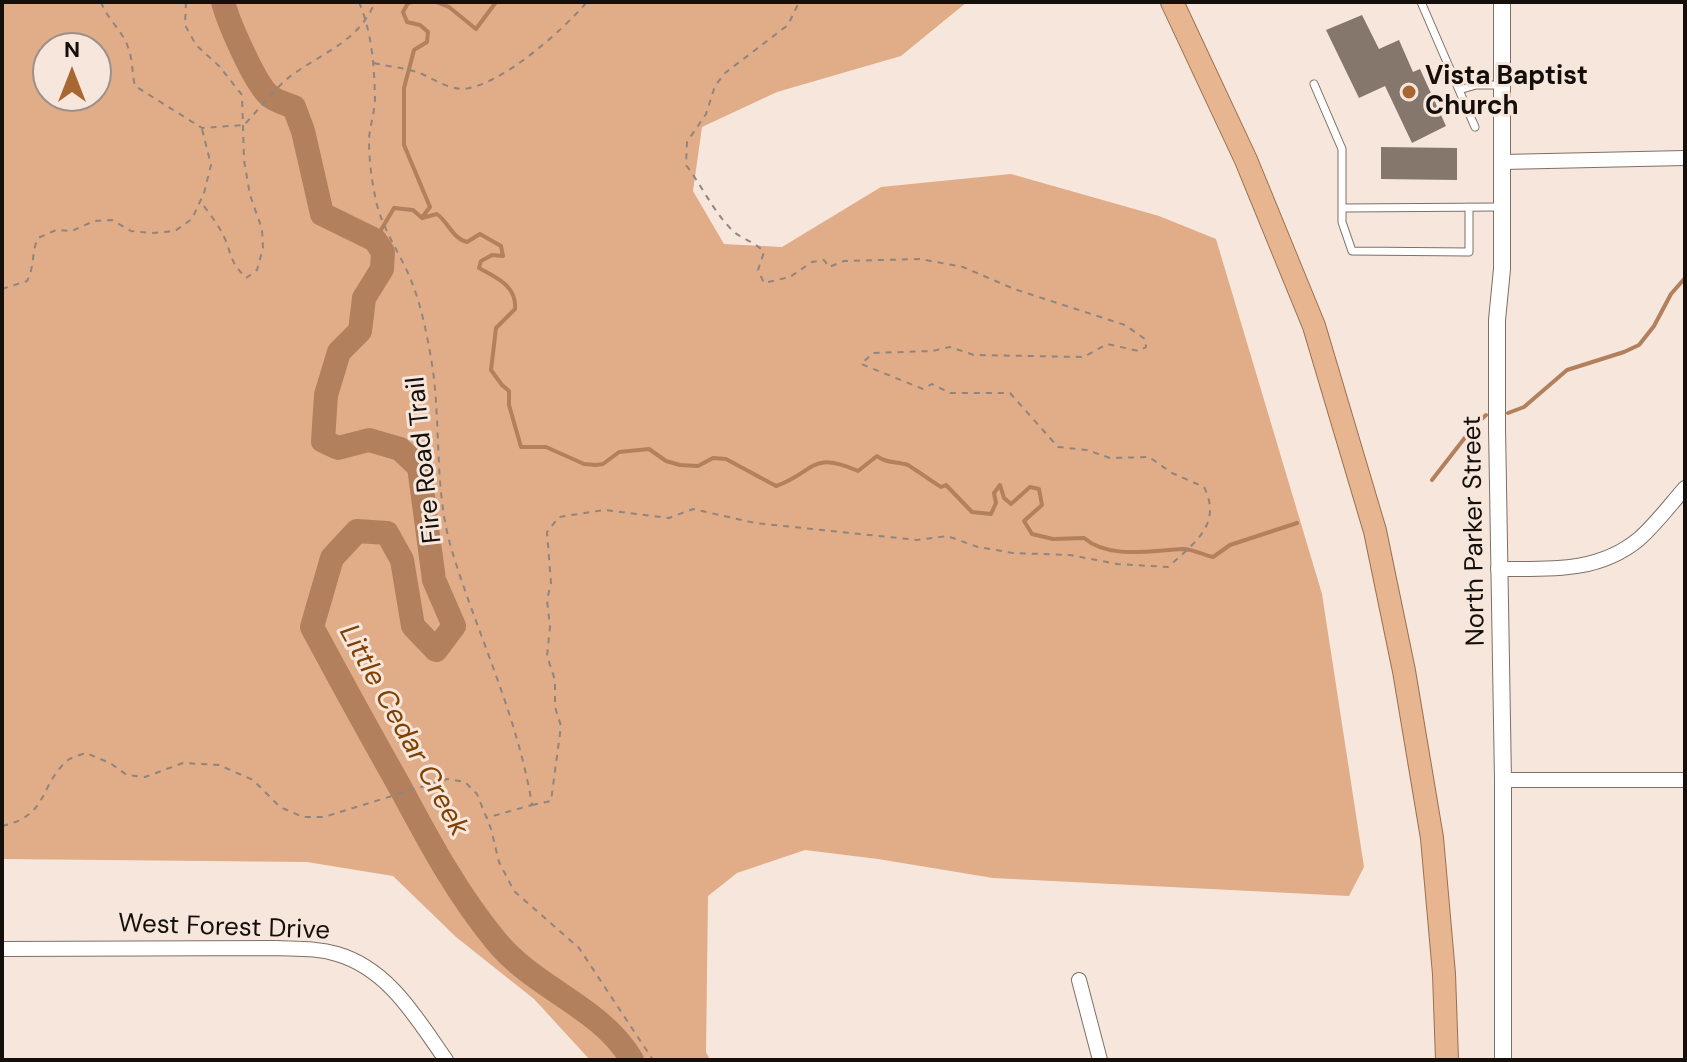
<!DOCTYPE html>
<html>
<head>
<meta charset="utf-8">
<style>
  body { margin:0 }
  #map { position:relative; width:1687px; height:1062px; overflow:hidden; background:#f6e6db; font-family:"DM Sans",sans-serif }
  canvas { display:block }
  .frame { position:absolute; inset:0; border:4px solid #150f0c; pointer-events:none }
  .north { position:absolute; left:32px; top:32px; width:80px; height:80px; box-sizing:border-box; background:#f6e6db; border:2px solid #9c9088; border-radius:50%; rotate:0deg; font-size:22px; font-weight:700; line-height:32px; text-align:center; color:#150f0c }
  .north::after { content:''; display:block; margin:auto; width:28px; height:36px; background:#a86732; clip-path:polygon(50% 0,100% 100%,50% 72%,0 100%) }
</style>
</head>
<body>
<div id="map">
<canvas width="1687" height="1062"></canvas>
<div class="frame"></div>
<div class="north">N</div>
</div>
<script>
const context = document.querySelector('canvas').getContext('2d');
context.lineJoin = 'round';
function fillPath(path, color) {
  context.fillStyle = color;
  context.fill(path, 'evenodd');
}
function strokePath(path, color, width, dash) {
  context.strokeStyle = color;
  context.lineWidth = width;
  context.lineCap = dash ? 'butt' : 'round';
  context.setLineDash(dash || []);
  context.stroke(path);
}
function write(font, color, halo, rows, align = 'center') {
  context.font = font + ' "DM Sans",sans-serif';
  context.lineWidth = 6;
  context.setLineDash([]);
  context.textBaseline = 'middle';
  context.strokeStyle = halo;
  context.fillStyle = color;
  for (const [text, x, y, turn = 0] of rows) {
    context.save();
    context.translate(x, y);
    context.rotate((+turn || 0) * Math.PI / 180);
    context.textAlign = isNaN(turn) ? turn : align;
    if (halo) context.strokeText(text, 0, 0);
    context.fillText(text, 0, 0);
    context.restore();
  }
}
fillPath(new Path2D(`
  M 2,2 L 967,2 L 901,56 L 777,92 L 702,127 L 693,191 L 724,244 L 782,247 L 881,187 L 1011,174 L 1159,216 L 1216,239 L 1322,594 L 1364,867 L 1349,896 L 993,878 L 878,859 L 805,850 L 737,873 L 708,896 L 706,1052 L 710,1060 L 590,1060 L 534,999 L 456,937 L 393,876 L 307,862 L 2,859 ZM 48,48 L 96,48 L 96,96 L 48,96 Z`), '#e1ad88');
strokePath(new Path2D(`
  M 412,2 L 408,3 L 403,12 L 407,22 L 420,25 L 428,32 L 427,42 L 414,50 L 404,88 L 404,145 L 430,207 L 423,216
  M 436,2 L 449,7 L 476,29 L 496,2
  M 375,240 L 394,208 L 413,210 L 422,218 L 437,214 C 448,222 453,239 467,242 L 480,234 L 501,246 L 503,256 L 492,255 L 481,261 L 479,268 C 497,278 517,286 515,309 L 496,328 L 491,370 L 502,385 L 509,391 L 509,405 L 521,447 L 546,447 L 584,464 L 596,465 L 603,464 L 619,452 L 649,449 L 666,461 L 680,465 L 698,466 L 713,458 L 726,459 L 776,486 C 816,472 809,450 858,471 L 877,456 C 887,464 897,461 908,465 C 910,466 936,484 941,487 L 946,485 L 972,512 L 991,514 L 996,503 L 994,493 L 1000,485 L 1004,498 L 1011,504 L 1030,487 L 1039,489 L 1042,505 L 1024,521 L 1032,534 L 1053,539 L 1084,538 C 1110,560 1152,550 1183,549 C 1192,549 1204,555 1213,557 L 1230,545 L 1297,523
  M 1508,413 L 1524,407 L 1567,370 L 1624,352 L 1639,345 L 1654,326 L 1671,294 L 1685,278
  M 1432,480 L 1474,426 L 1486,415`), '#b2805c', 4);
strokePath(new Path2D(`
  M 223,2 C 228,21 256,87 271,97 C 278,102 287,104 294,107 L 303,131 L 322,214 L 375,240 L 383,252 L 382,269 L 364,298 L 360,331 L 339,352 L 326,395 L 323,441 L 338,448 L 369,440 L 400,449 L 419,467 L 434,580 L 454,626 L 436,650 L 413,626 L 402,560 L 387,533 L 357,531 L 332,558 L 312,627 C 341,681 370,734 400,787 C 429,841 457,894 496,941 C 535,989 600,1006 632,1060`), '#b2805c', 24);
fillPath(new Path2D(`
  M 1362,15 L 1379,49 L 1399,40 L 1413,72 L 1420,69 L 1446,126 L 1412,143 L 1385,86 L 1359,98 L 1326,30 Z
  M 1381,147 L 1457,148 L 1457,180 L 1381,179 Z`), '#86776d');
const service = new Path2D(`
  M 1421,2 L 1475,127
  M 1314,84 L 1342,149 L 1342,222 L 1352,251 L 1469,252 L 1469,207
  M 1459,90 L 1476,85 L 1500,85
  M 1343,208 L 1500,207`);
const minor = new Path2D(`
  M 1502,162 L 1685,158
  M 1498,569 C 1549,569 1598,573 1639,539 C 1656,524 1670,505 1685,488
  M 1503,780 L 1685,780
  M 2,949 L 276,948 C 297,949 317,948 337,954 C 389,969 417,1019 446,1060
  M 1079,980 L 1100,1060`);
const tertiary = new Path2D(`
  M 1502,2 L 1502,269 L 1497,320 L 1497,427 L 1503,780 L 1503,1060`);
const trunk = new Path2D(`
  M 1172,2 L 1246,160 L 1314,326 L 1375,531 L 1404,671 L 1432,838 L 1444,974 L 1447,1060`);
strokePath(service, '#7e7066', 9);
strokePath(minor, '#7e7066', 16);
strokePath(tertiary, '#7e7066', 18);
strokePath(trunk, '#9a6f50', 24);
strokePath(new Path2D(`
  M 101,2 C 107,19 122,30 128,47 C 133,60 132,74 135,86 L 202,128 L 244,125 C 259,109 275,88 292,75 C 324,52 359,41 375,2
  M 186,2 L 185,25 L 196,45 L 219,66 L 242,95 L 244,160 L 250,195 L 262,229 L 263,248 L 257,270 L 246,278 C 230,261 233,259 225,239 C 219,225 209,213 200,201
  M 359,2 C 372,33 374,64 375,97 C 375,111 370,125 369,139 C 369,161 372,184 377,205 C 385,235 404,259 414,288 C 422,310 427,335 431,358 C 442,421 433,489 452,551 C 478,636 518,717 532,805 L 486,818
  M 374,63 C 390,67 408,68 422,74 C 435,80 449,89 463,89 C 501,86 563,30 587,2
  M 2,289 L 27,281 C 35,266 31,253 38,238 L 56,230 L 72,231 L 94,221 L 112,220 L 131,231 L 152,233 L 175,231 L 192,219 L 204,193 L 211,165 L 202,129
  M 532,805 L 551,801 L 561,726 L 555,707 L 555,680 L 547,656 L 550,627 L 547,600 L 551,583 L 547,532 L 559,517 L 604,510 L 669,518 L 693,509 L 755,523 L 917,540 L 947,536 L 978,547 L 1013,553 L 1070,555 L 1117,564 L 1168,567 C 1193,544 1223,525 1204,487 L 1172,473 L 1149,457 L 1110,458 L 1087,450 L 1058,447 L 1010,393 L 950,393 L 932,384 L 923,389 L 861,364 L 873,353 L 932,351 L 950,347 L 974,355 L 1084,357 L 1107,344 L 1139,351 L 1146,347 L 1145,339 L 1125,325 L 1014,289 L 963,267 L 920,259 L 844,261 L 829,267 L 824,260 L 812,262 L 790,277 L 764,283 L 758,270 L 764,252 C 754,241 741,239 732,230 C 713,211 702,186 686,165 L 687,142 L 706,114 L 715,86 L 725,73 L 788,25 L 799,2
  M 2,826 C 50,815 38,786 68,760 C 72,757 80,755 86,753 L 110,763 L 127,775 L 145,777 L 183,763 L 219,765 L 253,780 L 280,807 L 303,817 L 324,817 L 447,779 L 465,782 L 477,794 L 491,829 L 499,862 L 514,891 L 579,948 L 653,1060`), '#90857d', 2, [6, 6]);
strokePath(service, '#fff', 7);
strokePath(minor, '#fff', 14);
strokePath(tertiary, '#fff', 16);
strokePath(trunk, '#e7b690', 22);
for (const [x, y, r, color] of [
  [1409,92,8,"#a86732"]
]) {
  const dot = new Path2D();
  dot.arc(x, y, r, 0, 2 * Math.PI);
  context.fillStyle = color;
  context.fill(dot);
  strokePath(dot, '#f6e6db', 3);
}
write('bold 26px', '#150f0c', '#f6e6db', [
  ["Vista Baptist",1425,77],
  ["Church",1425,107]
], 'left');
write('26px', '#150f0c', '#f6e6db', [
  ["Fire Road Trail",425,460,-96],
  ["North Parker Street",1475,531,-91],
  ["West Forest Drive",224,928,2]
]);
write('italic 28px', '#804100', '#f6e6db', [
  ["Little Cedar Creek",403,731,61]
]);
</script>
</body>
</html>
